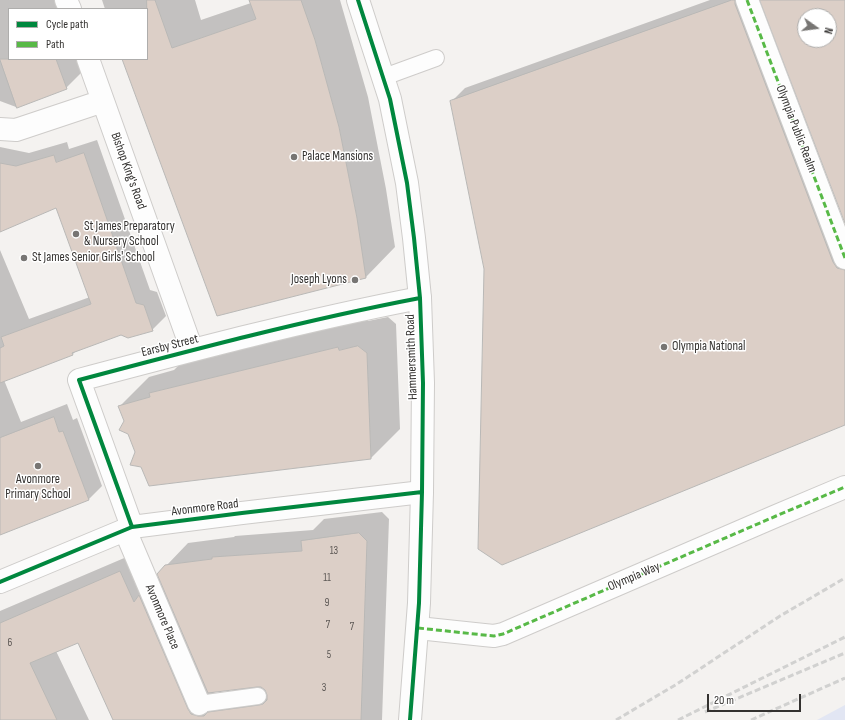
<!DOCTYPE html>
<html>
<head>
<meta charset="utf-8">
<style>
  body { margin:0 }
  #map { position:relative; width:845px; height:720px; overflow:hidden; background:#f4f2f0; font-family:"Sofia Sans Condensed",sans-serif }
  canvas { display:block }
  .legend { position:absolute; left:8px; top:8px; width:140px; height:52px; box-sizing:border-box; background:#fff; border:1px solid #aeadac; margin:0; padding:5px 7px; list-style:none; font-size:12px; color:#343230 }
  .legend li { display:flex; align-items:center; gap:8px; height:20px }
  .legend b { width:20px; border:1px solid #aeadac }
  .north { position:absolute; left:797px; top:8px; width:40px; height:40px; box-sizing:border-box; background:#fff; border:1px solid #aeadac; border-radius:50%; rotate:104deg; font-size:11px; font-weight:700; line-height:16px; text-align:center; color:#343230 }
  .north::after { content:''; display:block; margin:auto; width:14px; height:18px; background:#777573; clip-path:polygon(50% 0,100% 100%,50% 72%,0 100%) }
  .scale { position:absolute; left:707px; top:694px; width:94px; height:18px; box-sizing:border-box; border:2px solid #343230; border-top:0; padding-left:5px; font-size:12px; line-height:14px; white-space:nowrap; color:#343230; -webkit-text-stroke:3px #fff; paint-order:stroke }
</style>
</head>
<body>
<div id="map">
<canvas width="845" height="720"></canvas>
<ul class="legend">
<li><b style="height:5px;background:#00873e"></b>Cycle path</li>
<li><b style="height:5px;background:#58b947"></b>Path</li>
</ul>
<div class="north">N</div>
<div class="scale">20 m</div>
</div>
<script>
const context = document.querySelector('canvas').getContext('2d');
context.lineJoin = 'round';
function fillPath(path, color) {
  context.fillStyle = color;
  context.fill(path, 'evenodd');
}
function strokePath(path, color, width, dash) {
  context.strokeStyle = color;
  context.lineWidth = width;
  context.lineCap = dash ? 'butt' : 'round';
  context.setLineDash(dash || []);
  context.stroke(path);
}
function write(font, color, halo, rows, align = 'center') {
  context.font = font + ' "Sofia Sans Condensed",sans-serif';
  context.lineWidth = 3;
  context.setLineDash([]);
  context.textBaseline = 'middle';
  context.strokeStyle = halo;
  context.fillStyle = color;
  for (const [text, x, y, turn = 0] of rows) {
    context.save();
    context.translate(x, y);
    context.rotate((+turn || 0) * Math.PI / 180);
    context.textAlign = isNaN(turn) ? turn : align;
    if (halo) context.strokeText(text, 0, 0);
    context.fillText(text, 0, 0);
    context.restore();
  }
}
fillPath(new Path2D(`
  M 845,705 L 845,720 L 817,720 Z`), '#e2e6f3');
fillPath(new Path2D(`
  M 0,0 L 65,0 L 69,9 L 9,9 L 9,59 L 87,59 L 89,65 L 66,88 L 16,107 L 0,101 Z
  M 102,0 L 195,0 L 201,20 L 251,3 L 250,0 L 340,0 L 368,97 L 386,189 L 395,247 L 366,277 L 218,315 L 124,59 L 147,59 L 147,9 L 105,9 Z
  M 710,0 L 752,0 L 845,245 L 845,423 L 485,269 L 451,102 L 465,88 Z
  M 97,140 L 150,290 L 157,292 L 166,316 L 152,330 L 121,334 L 77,350 L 73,354 L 4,380 L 21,422 L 67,404 L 73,420 L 77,418 L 102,486 L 88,500 L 0,533 L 0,250 L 29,319 L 90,297 L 57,206 L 0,231 L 0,147 L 29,153 L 67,142 L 69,149 Z
  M 388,317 L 396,324 L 400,429 L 371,458 L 136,452 L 120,406 L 149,377 L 174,370 L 180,364 L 367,318 L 368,321 Z
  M 382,512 L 389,519 L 382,720 L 114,720 L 79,642 L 56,651 L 89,720 L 0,720 L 0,611 L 143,550 L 156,580 L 166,566 L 188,543 L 234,537 L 235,536 L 313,530 L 324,519 ZM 234,689 L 227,694 L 220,695 L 213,692 Z`), '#0003');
const building = new Path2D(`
  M 147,0 L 155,0 L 172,48 L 256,19 L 249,0 L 301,0 L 315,40 L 339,127 L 357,218 L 366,278 L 217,316 L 122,59 L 147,59 Z
  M 732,0 L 735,0 L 735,4 L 833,262 L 837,268 L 845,270 L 845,425 L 502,565 L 478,549 L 484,269 L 450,101 Z
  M 760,0 L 845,0 L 845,223 ZM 805,16 L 829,16 L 829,40 L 805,40 Z
  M 0,59 L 56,59 L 67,89 L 17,108 Z
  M 84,153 L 136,303 L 144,305 L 153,331 L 128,338 L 121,335 L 72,353 L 73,355 L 0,383 L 0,348 L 4,346 L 1,337 L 91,304 L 56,208 L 0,232 L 0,163 L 16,166 L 54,155 L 56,162 Z
  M 358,346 L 367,353 L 371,459 L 149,486 L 141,467 L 130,465 L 135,452 L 128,434 L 119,430 L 124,421 L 118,406 L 150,397 L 149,393 L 338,347 L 339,350 Z
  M 54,417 L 59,432 L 63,431 L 89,500 L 0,535 L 0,438 Z
  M 359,533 L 367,541 L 361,720 L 113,720 L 78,643 L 30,663 L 57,720 L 0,720 L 0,623 L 120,571 L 134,602 L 139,595 L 188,709 L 191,714 L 198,716 L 204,716 L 208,712 L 259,705 L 263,704 L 267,700 L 267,695 L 265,690 L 261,687 L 257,687 L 208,693 L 157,574 L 165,565 L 212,559 L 212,557 L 302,551 L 301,541 Z`);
fillPath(building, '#dccfc7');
strokePath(building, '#b9b8b6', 1);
const lane = new Path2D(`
  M 384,77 L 436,58
  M 199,704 L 258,696`);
const street = new Path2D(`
  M 66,0 L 70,9
  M 747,0 L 845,258
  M 88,59 L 192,350
  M 0,129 L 16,130 L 103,101
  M 132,527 L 79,380 C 192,350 305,320 420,298
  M 125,530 L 199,704
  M 0,582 L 132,527 L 242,513 L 422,492
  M 418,628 L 484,635 L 494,636 L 503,634 L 776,516 L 845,487`);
const primary = new Path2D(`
  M 358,0 L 390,99 L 407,183 L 414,238 L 420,298 L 423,383 L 422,492 L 419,603 L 410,720`);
strokePath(lane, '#ceccca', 18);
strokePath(street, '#ceccca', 24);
strokePath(primary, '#ceccca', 24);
strokePath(lane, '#fdfdfd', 16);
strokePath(street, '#fdfdfd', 22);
strokePath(primary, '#fdfdfd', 22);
strokePath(new Path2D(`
  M 705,712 L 845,653
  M 616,720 L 677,684 L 780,616 L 845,578
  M 678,720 L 845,637
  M 751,720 L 845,678`), '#d1d1d0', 3, [6, 3]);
strokePath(new Path2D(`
  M 747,0 L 845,258
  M 418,628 L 484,635 L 494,636 L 503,634 L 776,516 L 845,487`), '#58b947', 3, [6, 3]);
strokePath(new Path2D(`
  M 358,0 L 390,99 L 407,183 L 414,238 L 420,298 L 423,383 L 422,492 L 419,603 L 410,720
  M 132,527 L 79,380 C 192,350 305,320 420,298
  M 0,582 L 132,527 L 242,513 L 422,492`), '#00873e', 4);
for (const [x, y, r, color] of [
  [294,157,4,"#777573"],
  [76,234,4,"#777573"],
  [24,258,4,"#777573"],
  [355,280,4,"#777573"],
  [664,347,4,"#777573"],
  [38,466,4,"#777573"]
]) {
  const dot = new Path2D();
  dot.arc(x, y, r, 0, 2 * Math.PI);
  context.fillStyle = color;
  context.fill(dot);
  strokePath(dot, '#fff', 1.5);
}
write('11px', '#5e5956', null, [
  ["13",334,551],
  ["11",327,578],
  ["9",327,603],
  ["7",328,625],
  ["7",352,627],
  ["6",10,643],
  ["5",329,655],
  ["3",324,688]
]);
write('13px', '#343230', '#fff', [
  ["Olympia Public Realm",796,129,69],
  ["Bishop King's Road",128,171,70],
  ["Earsby Street",170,346,-14],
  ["Hammersmith Road",412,357,-92],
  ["Avonmore Road",205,508,-7],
  ["Olympia Way",634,577,-23],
  ["Avonmore Place",162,617,67]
]);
write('13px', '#343230', '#fff', [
  ["Palace Mansions",302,157],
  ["St James Preparatory",84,227],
  ["& Nursery School",84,242],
  ["St James Senior Girls' School",32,258],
  ["Joseph Lyons",347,280,"right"],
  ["Olympia National",672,347],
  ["Avonmore",38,480,"center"],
  ["Primary School",38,495,"center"]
], 'left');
</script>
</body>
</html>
